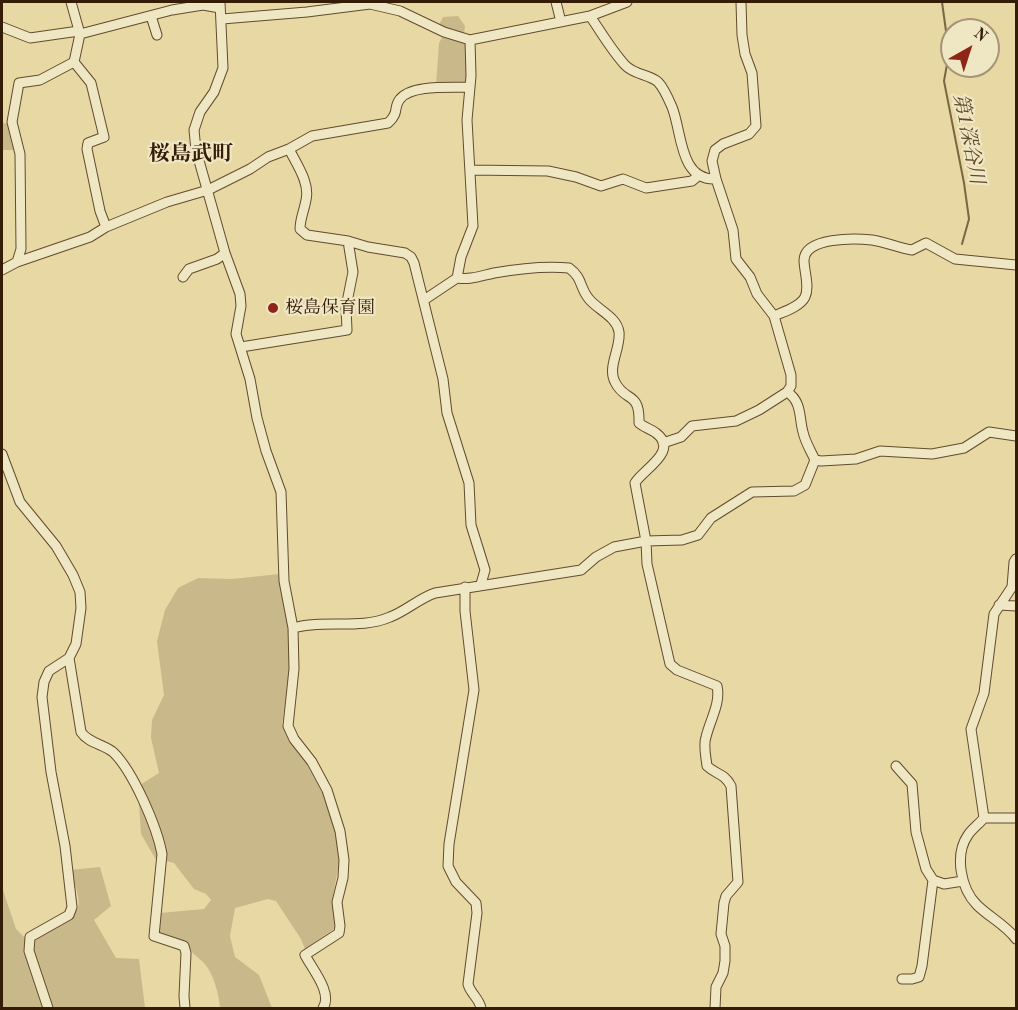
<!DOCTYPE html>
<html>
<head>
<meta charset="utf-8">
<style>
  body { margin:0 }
  #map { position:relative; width:1018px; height:1010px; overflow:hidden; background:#e7d8a4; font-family:"Old Standard TT",serif }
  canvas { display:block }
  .frame { position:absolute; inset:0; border:3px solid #351c06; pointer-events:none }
  .north { position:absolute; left:940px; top:18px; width:60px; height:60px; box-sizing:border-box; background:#efe6c4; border:2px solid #a59578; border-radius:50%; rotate:39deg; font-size:16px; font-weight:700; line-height:24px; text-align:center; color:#351c06 }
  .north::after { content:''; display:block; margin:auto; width:21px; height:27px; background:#8f2418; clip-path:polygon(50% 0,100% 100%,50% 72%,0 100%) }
</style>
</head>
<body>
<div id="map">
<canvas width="1018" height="1010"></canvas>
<div class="frame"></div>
<div class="north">N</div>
</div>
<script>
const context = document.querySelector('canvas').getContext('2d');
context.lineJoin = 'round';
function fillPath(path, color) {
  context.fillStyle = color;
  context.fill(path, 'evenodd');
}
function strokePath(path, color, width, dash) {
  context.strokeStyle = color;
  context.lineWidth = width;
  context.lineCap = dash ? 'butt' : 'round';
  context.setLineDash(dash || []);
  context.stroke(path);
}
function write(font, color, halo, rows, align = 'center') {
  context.font = font + ' "Old Standard TT","Noto Serif JP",serif';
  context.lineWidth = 4.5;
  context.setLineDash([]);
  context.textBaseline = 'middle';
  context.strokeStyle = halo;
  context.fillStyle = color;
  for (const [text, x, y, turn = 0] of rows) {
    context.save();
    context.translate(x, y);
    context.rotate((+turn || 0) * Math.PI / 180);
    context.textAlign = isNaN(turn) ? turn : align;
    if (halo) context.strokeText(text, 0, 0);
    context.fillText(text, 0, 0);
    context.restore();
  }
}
fillPath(new Path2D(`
  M 458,16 L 465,26 L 464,33 L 438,27 L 443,17 Z
  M 443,36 L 465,42 L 467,45 L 467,83 L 436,85 L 439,43 Z
  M 2,123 L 10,124 L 15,150 L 2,150 Z
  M 280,574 L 289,637 L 290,669 L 282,724 L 291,742 L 313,769 L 335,825 L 340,859 L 332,900 L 335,928 L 305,949 L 301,939 L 276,901 L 268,899 L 235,908 L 230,936 L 235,957 L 259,975 L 272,1008 L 220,1008 C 219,995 214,974 204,963 C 196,955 190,953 186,942 L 163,935 L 157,931 L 160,913 L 204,909 L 211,900 L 206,894 L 194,889 L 174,863 L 155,858 L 141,834 L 138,789 L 143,783 L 159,773 L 151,738 L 152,720 L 164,695 L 157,641 L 165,610 L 178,588 L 198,578 L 232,579 Z
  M 100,867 L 111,906 L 94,920 L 116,958 L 139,959 L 145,1008 L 2,1008 L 2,887 L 16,929 L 27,940 C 40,936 75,921 78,907 C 81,898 73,880 70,870 Z`), '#c9b889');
strokePath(new Path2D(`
  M 942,2 L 949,53 L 944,81 L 964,183 L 969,219 L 962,244`), '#7b6644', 2);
const street = new Path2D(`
  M 220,2 L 223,68 L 214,92 L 200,112 L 194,130 L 196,150 L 225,253 L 240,294 L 241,306 L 236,334 L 250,379 L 257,418 L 266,451 L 281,492 L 284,581 L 293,628 L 294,669 L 288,726 L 294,739 L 312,762 L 327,790 L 340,831 L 344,860 L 343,878 L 337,902 L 340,926 L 339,933 L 305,955 C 312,969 333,993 323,1008
  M 556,2 L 561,22
  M 151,16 L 157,35
  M 590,16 C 601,32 612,51 625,65 C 634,75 649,74 658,82 C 663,87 669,100 672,107 C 682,131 679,181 716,179
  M 222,19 L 307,12 L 370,4 L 400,11 L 444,32 L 470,40 L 590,16 L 627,2
  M 2,27 L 30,38 L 79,31
  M 80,34 L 172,10 L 203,5 L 220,8
  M 74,62 L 91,83 L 104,137 L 88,143 L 87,149 L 100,211 L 106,227
  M 289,149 C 297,165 310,183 306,200 C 304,211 300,219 300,229 L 307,235 L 348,241 L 368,247 L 405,253 L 411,257 L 414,263 L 443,379 L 447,413 L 469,483 L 471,525 L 485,570 L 481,584
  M 470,170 L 548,171 L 576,177 L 601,186 L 623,179 L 646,188 L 692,181 L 698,176
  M 17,262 L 21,249 L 20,154 L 12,122 L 19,83 L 40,80 L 74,62 L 80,34 L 71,2
  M 2,270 L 17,262 L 90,237 L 106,227 L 167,202 L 208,190 L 250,169 L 268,157 L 289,149 L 312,136 L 388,123 C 400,112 393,107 400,99 C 412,84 452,88 470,87
  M 183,277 L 189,269 L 217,259 L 225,253
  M 457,278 L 461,257 L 473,226 L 467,120 L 471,76 L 470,40
  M 424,300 L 457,278 C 471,280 480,276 494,273 C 517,269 545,266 569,268 C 583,278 579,287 589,299 C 598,310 617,317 619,332 C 621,348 607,367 615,382 C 625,403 640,390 639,423 C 645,428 651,429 656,433 C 680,451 642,470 635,483 L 646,541 L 647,564 L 670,664 L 677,670 L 717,686 C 721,703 710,720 706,737 C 703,745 706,757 707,766 C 717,775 724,773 731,786 L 738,882 L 726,896 L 724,903 L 721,934 L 725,946 L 725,961 L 723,973 L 716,987 L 715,1008
  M 774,316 C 783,312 800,307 805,297 C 810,287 804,271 804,260 C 805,237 855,238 872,240 C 886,242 899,248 912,250 L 926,243 L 955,259 L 1016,265
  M 241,347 L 347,330 L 346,307 L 353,272 L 348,241
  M 663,443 L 681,437 L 692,426 L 736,421 L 759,410 L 787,392 L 791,386 L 791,375 L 774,316 L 757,294 L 750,277 L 736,259 L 733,230 L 716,179 L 712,161 L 715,150 L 723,144 L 749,134 L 756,126 L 752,73 L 745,54 L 742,35 L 741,2
  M 2,454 L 20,502 L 56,546 L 73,575 L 80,592 L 81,608 L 76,644 L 69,658 L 49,671 L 44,682 L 42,697 L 51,772 L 65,846 L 72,907 L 69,915 L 30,937 L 29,951 L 48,1008
  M 815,460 L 821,461 L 856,459 L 880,451 L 932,454 L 964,448 L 989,432 L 1016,436
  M 465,587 L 465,611 L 474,690 L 449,844 L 448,866 L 456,882 L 476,903 L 477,913 L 468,984 C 470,993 479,998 481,1008
  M 999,605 L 1016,606
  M 293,628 C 324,619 360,630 390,617 C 406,611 418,599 435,593 L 581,570 L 596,557 L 614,547 L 646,541 L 682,540 L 698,535 L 711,518 L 752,492 L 794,491 L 805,485 L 815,460 C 811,451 805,442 803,432 C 799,418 802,401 787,392
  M 69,658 L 81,732 C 88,743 103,744 113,752 C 133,771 157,827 162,854 L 154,936 L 184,946 L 186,953 L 184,996 L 185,1008
  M 896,766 L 912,784 L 916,832 L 926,869 L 933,880 L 944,884 L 963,881
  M 984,818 L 971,729 L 984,693 L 994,614 L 1012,587 L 1014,562 L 1016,559
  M 1016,818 L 984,818 C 979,824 972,829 968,835 C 954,855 961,889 977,905 C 989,917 1006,925 1016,939
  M 902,979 L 912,979 L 919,977 L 922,966 L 933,880`);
strokePath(street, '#624b2e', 11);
strokePath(street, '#efe6c4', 9);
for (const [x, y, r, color] of [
  [273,308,6,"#8f2418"]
]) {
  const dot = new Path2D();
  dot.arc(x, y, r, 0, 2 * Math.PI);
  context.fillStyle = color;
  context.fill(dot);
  strokePath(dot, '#efe6c4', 2);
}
write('18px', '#351c06', '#efe6c4', [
  ["桜島保育園",285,308]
], 'left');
write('italic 20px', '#5e472a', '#efe6c4', [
  ["第1深谷川",968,139,79]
]);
write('bold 21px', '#351c06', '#efe6c4', [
  ["桜島武町",191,154]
]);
</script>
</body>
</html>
